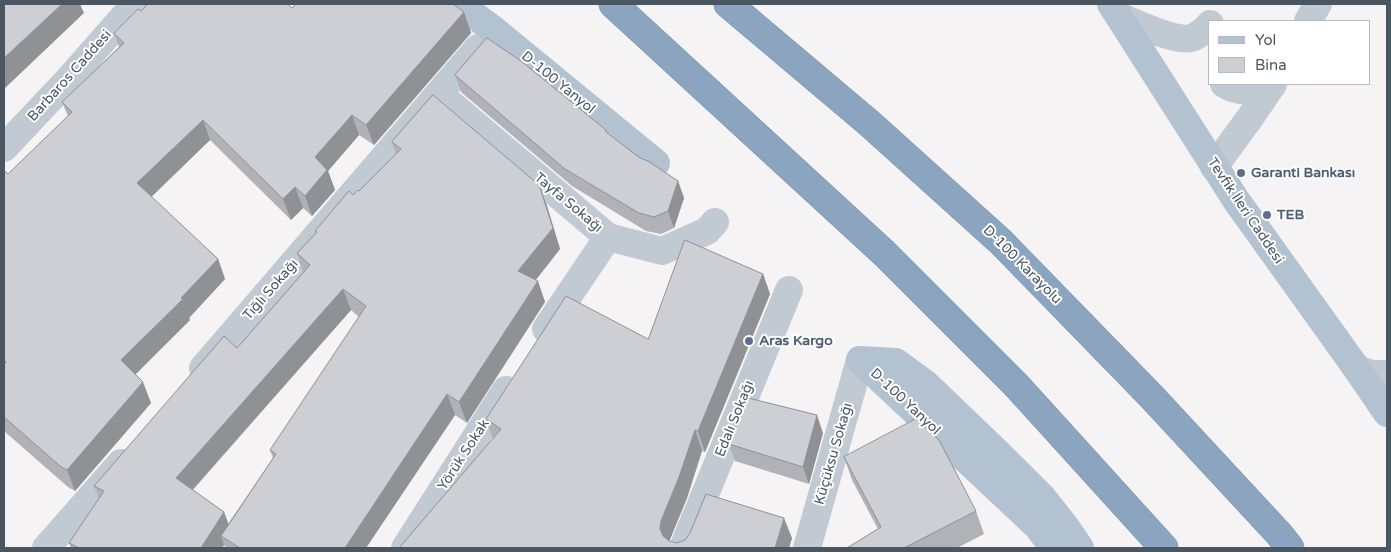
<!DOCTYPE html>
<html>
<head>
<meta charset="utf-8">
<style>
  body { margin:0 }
  #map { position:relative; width:1391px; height:552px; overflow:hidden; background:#f5f3f3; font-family:"Varela Round",sans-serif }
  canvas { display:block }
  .frame { position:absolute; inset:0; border:5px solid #4a5661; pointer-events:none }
  .legend { position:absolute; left:1208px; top:20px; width:162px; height:65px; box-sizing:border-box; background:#fff; border:1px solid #b7bbc0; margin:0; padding:6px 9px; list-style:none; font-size:15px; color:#4a5661 }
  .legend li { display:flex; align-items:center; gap:10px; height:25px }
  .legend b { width:25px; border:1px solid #b7bbc0 }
</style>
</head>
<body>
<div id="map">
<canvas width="1391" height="552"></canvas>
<div class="frame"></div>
<ul class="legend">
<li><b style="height:6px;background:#b3c2d1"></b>Yol</li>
<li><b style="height:14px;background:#cdcfd5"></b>Bina</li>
</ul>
</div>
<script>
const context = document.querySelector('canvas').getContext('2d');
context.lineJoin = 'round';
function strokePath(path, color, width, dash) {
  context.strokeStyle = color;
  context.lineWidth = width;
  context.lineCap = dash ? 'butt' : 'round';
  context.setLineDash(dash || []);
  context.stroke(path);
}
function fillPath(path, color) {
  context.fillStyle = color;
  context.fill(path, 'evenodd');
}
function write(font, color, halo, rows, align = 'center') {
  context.font = font + ' "Varela Round",sans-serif';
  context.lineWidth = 4;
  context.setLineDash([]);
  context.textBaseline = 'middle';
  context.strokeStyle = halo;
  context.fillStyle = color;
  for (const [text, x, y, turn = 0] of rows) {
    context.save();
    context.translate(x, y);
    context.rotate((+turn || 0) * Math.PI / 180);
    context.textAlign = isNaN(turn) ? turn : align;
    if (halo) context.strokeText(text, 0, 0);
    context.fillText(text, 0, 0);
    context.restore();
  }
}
const highway = new Path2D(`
  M 613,4 L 884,253 L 1017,386 L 1164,548
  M 728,4 L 869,123 L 1001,242 L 1151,396 L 1279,534 L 1290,548`);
strokePath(highway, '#7690ad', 29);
strokePath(new Path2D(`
  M 1119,16 C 1135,23 1175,42 1191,38 C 1198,36 1206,29 1210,24
  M 1308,21 L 1318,4
  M 1224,84 C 1238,93 1257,92 1272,86
  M 439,94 L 608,237 L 662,251 L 707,231 L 715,222
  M 4,148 L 68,80 L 135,4
  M 1214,167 L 1252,115 L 1273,84
  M 546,329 L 608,237
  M 203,368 L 478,48
  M 1357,369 L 1372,374 L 1387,374
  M 46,548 L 121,463
  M 405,548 L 506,390
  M 683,548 L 789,290
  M 807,548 L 860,360`), '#c1cad2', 28);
strokePath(new Path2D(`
  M 459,4 L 494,30 L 656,163
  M 1111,4 L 1236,200 L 1357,369 L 1387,413
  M 860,360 L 896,362 L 926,384 L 998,453 L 1042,497 L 1065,526 L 1080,548
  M 860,360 L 1037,526 L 1054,548`), '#b3c2d1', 28);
strokePath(highway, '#8ba5c1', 28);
fillPath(new Path2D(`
  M 292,8 L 464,12 L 471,33 L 374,145 L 359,135 L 328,171 L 335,190 L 312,216 L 303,208 L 291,220 L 210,140 L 151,197 L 218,259 L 225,279 L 189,318 L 190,320 L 135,374 L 151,403 L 75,491 L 68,487 L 4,431 L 4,170 L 8,174 L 68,116 L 62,102 L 119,47 L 114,33 L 141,11 Z
  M 455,75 L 607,133 L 640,158 L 678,181 L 684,198 L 674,228 L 661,234 L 646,231 L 572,186 L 461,92 Z
  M 392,142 L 539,185 L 547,206 L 560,249 L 536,280 L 545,302 L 467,423 L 455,415 L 366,548 L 226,548 L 224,545 L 222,548 L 71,548 L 69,543 L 99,498 L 94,486 L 237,348 L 303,272 L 297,253 L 316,233 L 315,231 L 353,195 L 359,191 L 396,154 ZM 351,310 L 359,317 L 270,450 L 273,458 L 228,524 L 224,512 L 193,490 Z
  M 763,274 L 770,294 L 705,452 L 702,451 L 687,498 L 669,541 L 677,543 L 792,538 L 789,548 L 399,548 L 493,439 L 486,419 L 648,339 Z
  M 823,433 L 809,484 L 735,461 L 729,444 Z
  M 844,457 L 976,511 L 984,534 L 957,548 L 847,548 L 878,529 L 852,480 Z`), '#b0b2b7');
fillPath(new Path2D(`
  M 62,4 L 80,4 L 84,13 L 4,89 L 4,58 Z
  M 464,12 L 471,33 L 374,145 L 366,125 Z
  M 352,115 L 359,135 L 328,171 L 335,190 L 312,216 L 305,196 L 315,157 Z
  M 203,120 L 210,140 L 144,204 L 137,183 Z
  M 678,181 L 684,198 L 674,228 L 668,211 Z
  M 539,185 L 547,206 L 560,249 L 526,292 L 518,271 Z
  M 295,187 L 303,208 L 291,220 L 283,199 Z
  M 218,259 L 225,279 L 189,318 L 190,320 L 129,381 L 121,360 Z
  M 763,274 L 770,294 L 705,452 L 698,431 Z
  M 538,281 L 545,302 L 467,423 L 459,402 Z
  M 343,289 L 351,310 L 184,499 L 176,478 Z
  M 143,382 L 151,403 L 75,491 L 67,470 Z
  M 447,394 L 455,415 L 366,548 L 345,548 Z
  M 817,415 L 823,433 L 809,484 L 803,467 Z
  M 695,430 L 702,451 L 687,498 L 669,542 L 668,548 L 660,529 L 661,521 Z
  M 224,512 L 232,533 L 221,536 L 224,545 L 222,548 L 201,548 Z
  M 784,518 L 792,538 L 789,548 L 775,548 Z`), '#909195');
const building = new Path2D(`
  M 4,4 L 62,4 L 4,58 Z
  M 148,4 L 287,4 L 292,8 L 296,4 L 453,4 L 464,12 L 366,125 L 352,115 L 315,157 L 327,170 L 305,196 L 295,187 L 283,199 L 203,120 L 137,183 L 218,259 L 181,298 L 183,299 L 121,360 L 143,382 L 67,470 L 60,466 L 4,417 L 4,365 L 6,362 L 4,360 L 4,170 L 8,174 L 72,112 L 62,102 L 124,43 L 114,33 L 138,9 L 141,11 Z
  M 487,38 L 521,61 L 606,130 L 606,132 L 640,158 L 648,161 L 678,181 L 668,211 L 654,217 L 639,213 L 565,169 L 455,75 Z
  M 433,95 L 539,185 L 553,228 L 518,271 L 538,281 L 459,402 L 447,394 L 345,548 L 240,548 L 221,536 L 276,454 L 270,450 L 366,306 L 343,289 L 176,478 L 224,512 L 201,548 L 79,548 L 69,543 L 104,491 L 94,486 L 224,336 L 237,348 L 310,265 L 297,253 L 317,232 L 315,231 L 349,191 L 353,195 L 358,190 L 359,191 L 401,149 L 392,142 Z
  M 685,240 L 763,274 L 698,431 L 695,430 L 679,477 L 661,521 L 660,529 L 663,536 L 669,541 L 677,543 L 685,540 L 690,533 L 706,494 L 784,518 L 775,548 L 399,548 L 501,429 L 486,419 L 566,296 L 648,339 Z
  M 748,398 L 817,415 L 803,467 L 729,444 Z
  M 916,419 L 939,440 L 976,511 L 904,548 L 847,548 L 881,527 L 844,457 Z`);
fillPath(building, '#cdcfd5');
strokePath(building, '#909195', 1);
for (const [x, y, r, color] of [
  [1241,173,5,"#5c6f8a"],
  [1267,215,5,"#5c6f8a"],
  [749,341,5,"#5c6f8a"]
]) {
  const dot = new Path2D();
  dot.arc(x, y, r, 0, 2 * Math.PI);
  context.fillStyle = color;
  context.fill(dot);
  strokePath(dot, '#fff', 2);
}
write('14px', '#4a5661', '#fff', [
  ["Barbaros Caddesi",70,76,-48],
  ["D-100 Yanyol",558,83,39],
  ["Tayfa Sokağı",568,203,40],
  ["Tevfik İleri Caddesi",1245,211,56],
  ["D-100 Karayolu",1022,265,45],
  ["Tığlı Sokağı",271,290,-49],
  ["D-100 Yanyol",905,402,43],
  ["Edalı Sokağı",735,419,-68],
  ["Küçüksu Sokağı",834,454,-74],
  ["Yörük Sokak",464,455,-57]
]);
write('bold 14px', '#4e5e75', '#fff', [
  ["Garanti Bankası",1251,173],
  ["TEB",1277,215],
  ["Aras Kargo",759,341]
], 'left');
</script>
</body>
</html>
